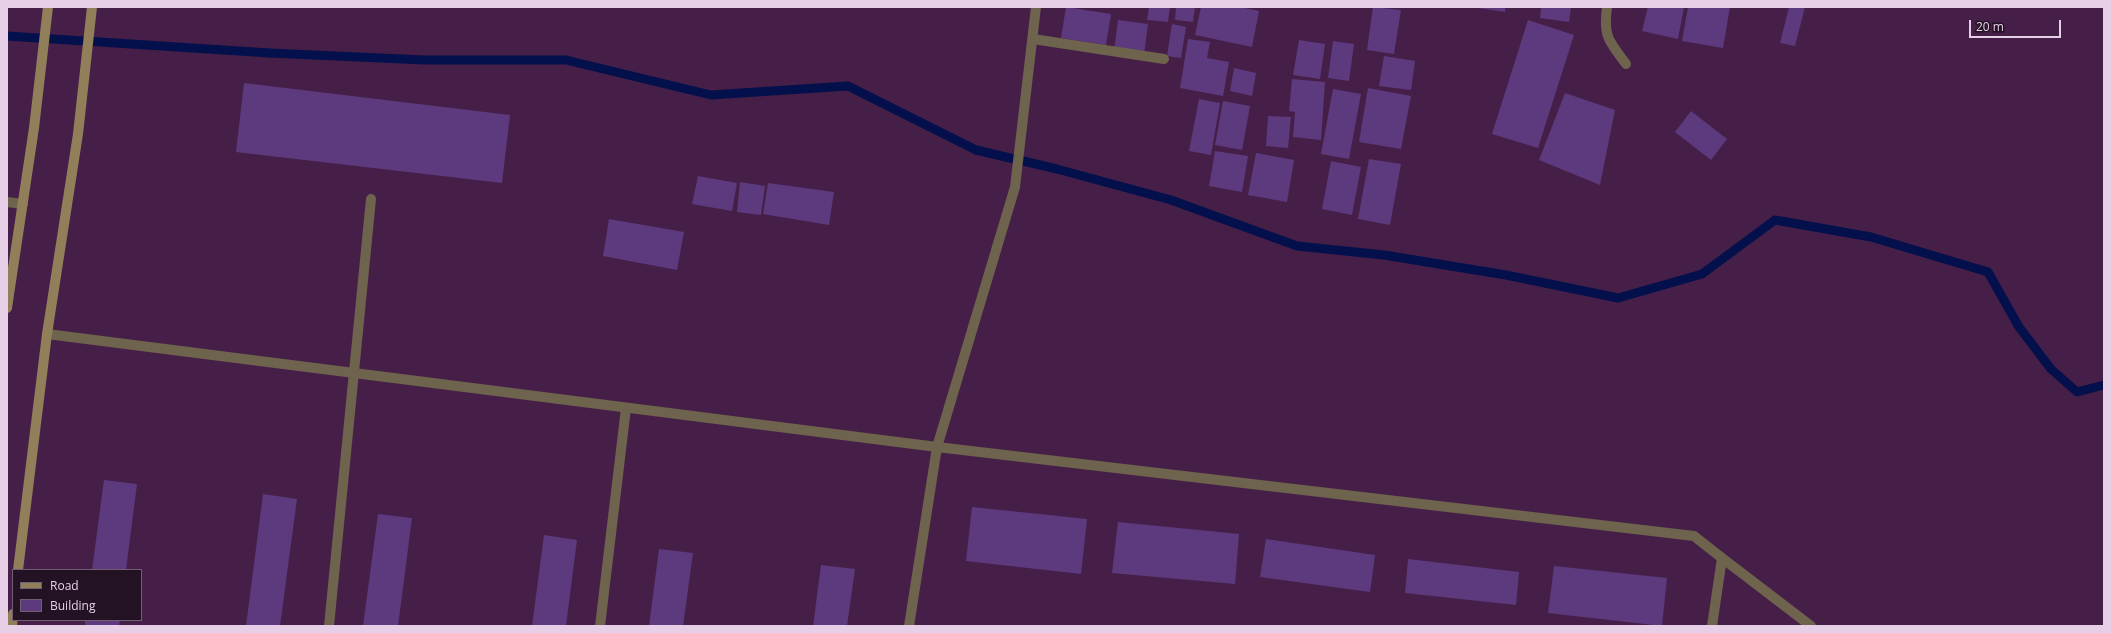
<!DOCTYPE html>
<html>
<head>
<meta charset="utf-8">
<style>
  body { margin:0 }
  #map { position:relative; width:2111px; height:633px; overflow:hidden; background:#461f48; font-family:"Open Sans",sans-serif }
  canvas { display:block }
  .frame { position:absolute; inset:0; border:8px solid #e8cfe8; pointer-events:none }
  .legend { position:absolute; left:12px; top:569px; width:130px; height:52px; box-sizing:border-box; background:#231224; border:1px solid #725e72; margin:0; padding:5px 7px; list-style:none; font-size:12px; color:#e8cfe8 }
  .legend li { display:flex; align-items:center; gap:8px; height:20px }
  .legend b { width:20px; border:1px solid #725e72 }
  .scale { position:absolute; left:1969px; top:20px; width:92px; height:18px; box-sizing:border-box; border:2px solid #e8cfe8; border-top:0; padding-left:5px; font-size:12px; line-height:14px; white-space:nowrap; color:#e8cfe8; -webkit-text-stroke:3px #231224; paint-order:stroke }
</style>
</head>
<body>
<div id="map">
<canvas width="2111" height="633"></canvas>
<div class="frame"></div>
<ul class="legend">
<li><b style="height:5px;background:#907f59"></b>Road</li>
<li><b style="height:11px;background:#5c3a7d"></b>Building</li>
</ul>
<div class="scale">20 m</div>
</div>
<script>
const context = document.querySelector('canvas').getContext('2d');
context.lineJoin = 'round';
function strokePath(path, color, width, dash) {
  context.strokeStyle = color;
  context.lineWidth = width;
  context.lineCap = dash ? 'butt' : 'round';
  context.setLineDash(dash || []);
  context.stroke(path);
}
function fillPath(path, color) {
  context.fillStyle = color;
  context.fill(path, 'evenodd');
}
strokePath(new Path2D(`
  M 7,36 L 270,53 L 424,60 L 566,60 L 711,95 L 848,86 L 976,150 L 1057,169 L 1171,200 L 1297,246 L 1384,255 L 1506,275 L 1618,298 L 1702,274 L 1775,220 L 1871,237 L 1988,272 L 2019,327 L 2051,369 L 2077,392 L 2104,385`), '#03104c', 9);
fillPath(new Path2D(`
  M 1066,7 L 1111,14 L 1106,45 L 1061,38 Z
  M 1149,7 L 1170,7 L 1168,22 L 1147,20 Z
  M 1176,7 L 1195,7 L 1193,22 L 1175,20 Z
  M 1201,7 L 1240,7 L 1259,11 L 1252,47 L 1195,35 Z
  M 1373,7 L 1401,10 L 1394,54 L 1367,50 Z
  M 1472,7 L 1505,7 L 1505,12 Z
  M 1541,7 L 1571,7 L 1569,22 L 1540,18 Z
  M 1648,7 L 1684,7 L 1678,39 L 1642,31 Z
  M 1688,7 L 1730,7 L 1723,48 L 1682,41 Z
  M 1789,7 L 1805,7 L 1795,46 L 1780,43 Z
  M 1118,20 L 1148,24 L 1144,55 L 1114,51 Z
  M 1528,20 L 1574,35 L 1538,148 L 1492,134 Z
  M 1172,24 L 1186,27 L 1181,58 L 1167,56 Z
  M 1188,39 L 1210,42 L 1207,58 L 1229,62 L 1223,96 L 1180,88 Z
  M 1299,40 L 1325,44 L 1320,79 L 1293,75 Z
  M 1333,41 L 1354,44 L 1349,81 L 1328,78 Z
  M 1384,56 L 1415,61 L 1411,90 L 1379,86 Z
  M 1234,68 L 1256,73 L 1252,96 L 1230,91 Z
  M 1292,79 L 1325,82 L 1321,140 L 1293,137 L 1295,112 L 1289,111 Z
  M 244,83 L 510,115 L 502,183 L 236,152 Z
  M 1368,88 L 1411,96 L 1401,149 L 1359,142 Z
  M 1333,89 L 1361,94 L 1349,159 L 1321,154 Z
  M 1565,93 L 1615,110 L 1600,185 L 1539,160 Z
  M 1199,99 L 1220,103 L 1211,155 L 1189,151 Z
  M 1223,101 L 1250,106 L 1242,150 L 1215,145 Z
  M 1691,111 L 1727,139 L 1711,160 L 1675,132 Z
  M 1268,116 L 1291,117 L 1288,148 L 1266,146 Z
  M 1215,151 L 1248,156 L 1242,192 L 1209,186 Z
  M 1256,153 L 1294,160 L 1287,202 L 1248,195 Z
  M 1369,159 L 1401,164 L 1390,225 L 1358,219 Z
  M 1331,161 L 1361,167 L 1352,215 L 1322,209 Z
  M 698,176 L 737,183 L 732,211 L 692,204 Z
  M 740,182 L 765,186 L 761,215 L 737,212 Z
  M 768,183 L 834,192 L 829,225 L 763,214 Z
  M 609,219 L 684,232 L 677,270 L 603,256 Z
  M 104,480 L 137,484 L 126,570 L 92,570 Z
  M 263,494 L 297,499 L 280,626 L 246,626 Z
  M 972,507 L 1087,519 L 1081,574 L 966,561 Z
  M 378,514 L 412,518 L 398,626 L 363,626 Z
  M 1118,522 L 1239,534 L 1235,584 L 1112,573 Z
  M 544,535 L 577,540 L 566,626 L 532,626 Z
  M 1266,539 L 1375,555 L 1370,592 L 1260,577 Z
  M 659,549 L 693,553 L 683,626 L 649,626 Z
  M 1408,559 L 1519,572 L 1516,605 L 1405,593 Z
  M 821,565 L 855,569 L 847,626 L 813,626 Z
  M 1554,566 L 1667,578 L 1662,626 L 1548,613 Z
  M 85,620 L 120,620 L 119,626 L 85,626 Z`), '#5c3a7d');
strokePath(new Path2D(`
  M 1607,7 C 1603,37 1609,41 1626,64
  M 1033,39 L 1164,59
  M 7,202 L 23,204
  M 47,334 L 937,447 L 1694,536 L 1722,558 L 1712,626
  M 1722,558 L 1811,626
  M 329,626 L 371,199
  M 600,626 L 626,408
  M 909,626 L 937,447 L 1015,187 L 1036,7`), '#6e634c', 10);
strokePath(new Path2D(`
  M 7,308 L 34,128 L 48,7
  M 18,570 L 47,334 L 78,134 L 92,7
  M 12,626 L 13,614`), '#907f59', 10);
</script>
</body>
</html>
